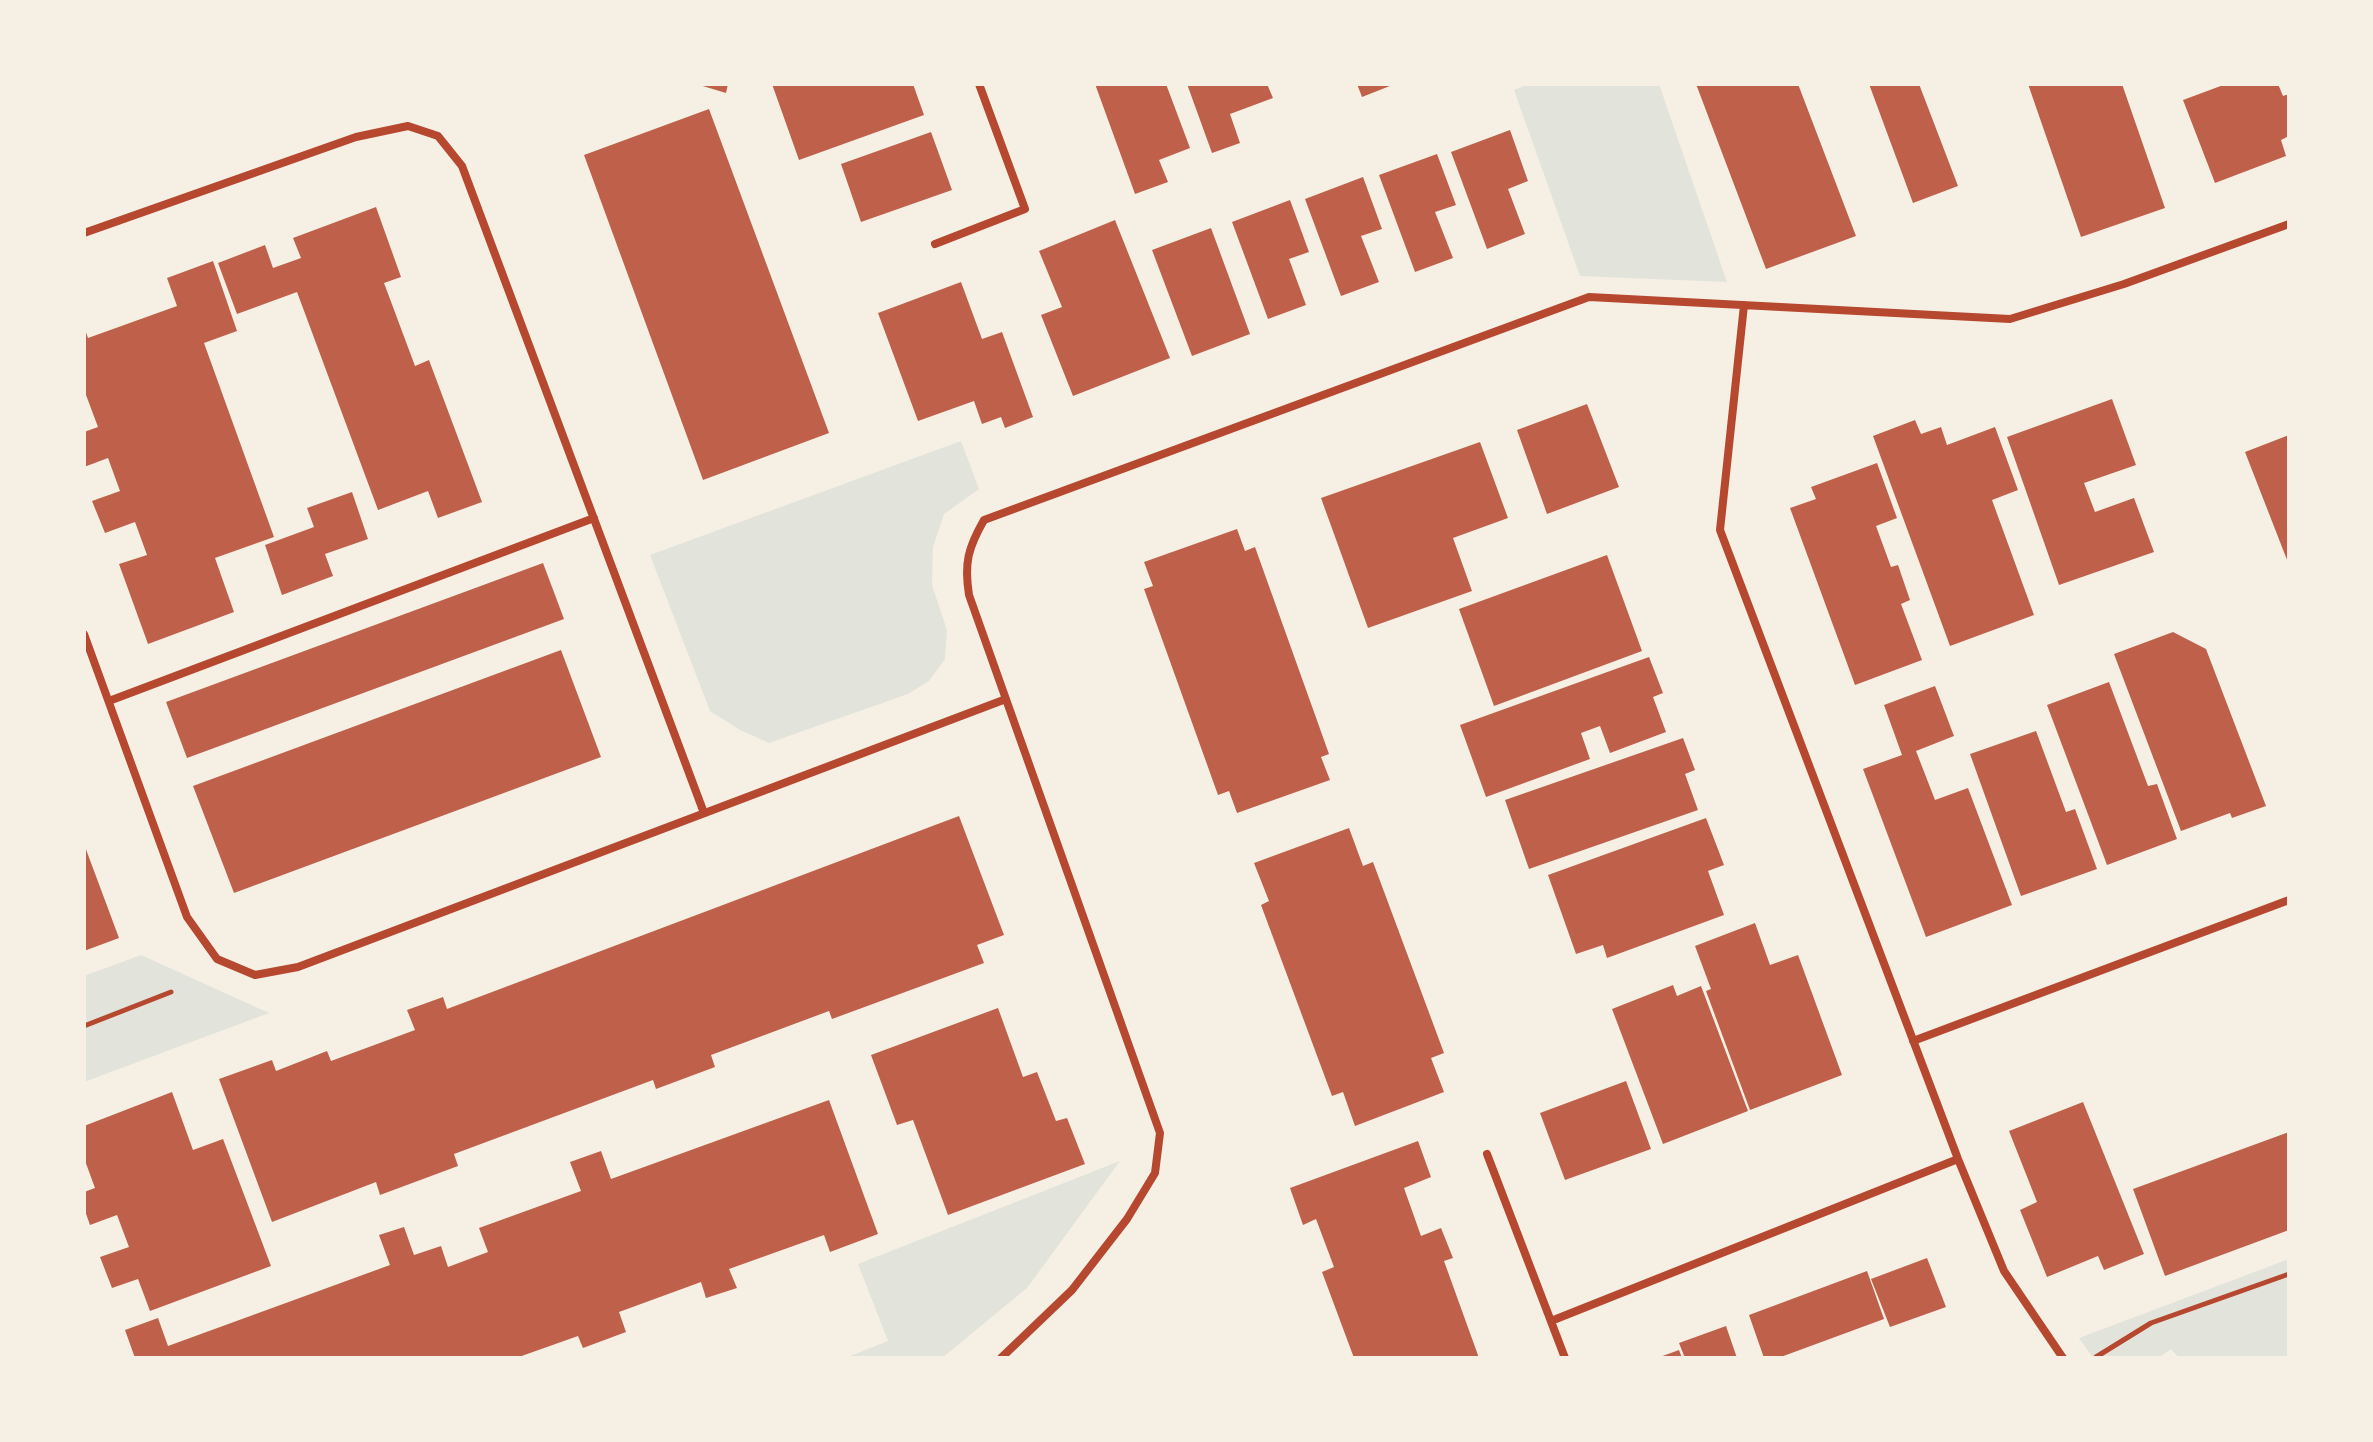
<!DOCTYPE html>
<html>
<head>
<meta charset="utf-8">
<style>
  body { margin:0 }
  #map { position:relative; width:2373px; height:1442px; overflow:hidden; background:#f6efe4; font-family:Lato,sans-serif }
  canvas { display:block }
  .frame { position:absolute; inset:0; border:86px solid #f6efe4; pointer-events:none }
</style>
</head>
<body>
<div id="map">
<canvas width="2373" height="1442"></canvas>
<div class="frame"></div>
</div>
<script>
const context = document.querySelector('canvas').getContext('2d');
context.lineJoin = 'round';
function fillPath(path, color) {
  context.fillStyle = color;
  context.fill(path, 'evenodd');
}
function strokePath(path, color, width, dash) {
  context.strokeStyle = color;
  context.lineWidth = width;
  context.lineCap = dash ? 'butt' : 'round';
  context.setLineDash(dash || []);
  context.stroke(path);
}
fillPath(new Path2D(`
  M 1529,84 L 1659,84 L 1727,282 L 1580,276 L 1514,90 Z
  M 961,441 L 979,489 L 944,514 L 933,547 L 932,585 L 947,630 L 945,659 L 929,681 L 908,694 L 769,743 L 740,730 L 710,711 L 650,555 Z
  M 141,955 L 269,1013 L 84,1082 L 84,976 Z
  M 1120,1161 L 1027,1288 L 942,1358 L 845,1358 L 888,1341 L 858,1264 Z
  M 2289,1259 L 2289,1358 L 2179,1358 L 2171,1349 L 2158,1358 L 2093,1358 L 2079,1338 Z`), '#e2e4dc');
fillPath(new Path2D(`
  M 696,84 L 728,84 L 726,93 Z
  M 772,84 L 913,84 L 924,115 L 799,160 Z
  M 1095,84 L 1166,84 L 1190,148 L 1159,160 L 1168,182 L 1135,194 Z
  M 1187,84 L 1267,84 L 1273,98 L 1230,114 L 1240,143 L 1212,153 Z
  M 1357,84 L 1395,84 L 1362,97 Z
  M 1696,84 L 1798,84 L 1856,236 L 1766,269 Z
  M 1869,84 L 1919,84 L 1958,186 L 1913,203 Z
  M 2028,84 L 2122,84 L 2165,208 L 2081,237 Z
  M 2226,84 L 2278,84 L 2283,96 L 2289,94 L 2289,136 L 2281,140 L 2286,156 L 2215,183 L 2183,100 Z
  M 709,109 L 829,433 L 703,480 L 584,155 Z
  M 1510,130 L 1528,181 L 1508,189 L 1525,234 L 1487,249 L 1451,152 Z
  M 931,132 L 952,190 L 861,222 L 841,164 Z
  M 1437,154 L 1456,205 L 1435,212 L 1453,258 L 1415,272 L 1379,175 Z
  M 1363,177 L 1382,229 L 1361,236 L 1379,282 L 1341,296 L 1305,199 Z
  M 1290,200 L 1309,252 L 1289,259 L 1306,305 L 1268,319 L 1232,222 Z
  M 376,207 L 401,277 L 384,283 L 415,366 L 429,360 L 482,502 L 438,518 L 428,491 L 378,510 L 297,292 L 237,314 L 218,263 L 265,245 L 273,268 L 301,258 L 293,238 Z
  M 1115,220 L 1170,358 L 1073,396 L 1041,315 L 1062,307 L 1039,251 Z
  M 1211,228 L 1250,334 L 1192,356 L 1152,250 Z
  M 213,261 L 237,331 L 204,343 L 274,537 L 215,558 L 234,612 L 148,644 L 119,564 L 147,555 L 135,522 L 105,533 L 92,501 L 120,491 L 108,458 L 84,467 L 84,432 L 98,427 L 86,395 L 84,396 L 84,327 L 88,338 L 177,306 L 167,278 Z
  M 961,282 L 982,339 L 1002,332 L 1033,417 L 1005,428 L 1001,417 L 982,424 L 974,401 L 918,421 L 878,313 Z
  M 2112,399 L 2136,465 L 2084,483 L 2095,512 L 2134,498 L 2154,552 L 2059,585 L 2007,437 Z
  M 1587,404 L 1619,487 L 1547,514 L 1517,430 Z
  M 1915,420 L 1921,434 L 1941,427 L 1947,445 L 1995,427 L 2018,490 L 1992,500 L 2034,615 L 1950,646 L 1873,436 Z
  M 2289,435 L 2289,565 L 2245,452 Z
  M 1480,442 L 1508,518 L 1453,538 L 1472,591 L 1368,628 L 1321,498 Z
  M 1877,463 L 1897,518 L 1876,526 L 1891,567 L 1898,565 L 1910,600 L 1901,604 L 1922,660 L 1855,685 L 1790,508 L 1816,499 L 1811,487 Z
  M 352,492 L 368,539 L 325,554 L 333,576 L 282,595 L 265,545 L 314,527 L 307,508 Z
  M 1237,529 L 1245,551 L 1255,547 L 1329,754 L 1321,757 L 1330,780 L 1237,813 L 1229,791 L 1218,795 L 1144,589 L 1153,586 L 1144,562 Z
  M 1607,555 L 1642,651 L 1494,706 L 1459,609 Z
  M 543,563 L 564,619 L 187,758 L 166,702 Z
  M 2173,632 L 2206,649 L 2266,806 L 2232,818 L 2230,813 L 2181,831 L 2114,654 Z
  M 561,650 L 601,757 L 234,893 L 193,786 Z
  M 1649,657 L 1663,693 L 1653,697 L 1666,732 L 1610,753 L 1600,726 L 1581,733 L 1590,759 L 1486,797 L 1460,725 Z
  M 2109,682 L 2148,786 L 2157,784 L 2177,839 L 2107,865 L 2047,705 Z
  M 1935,686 L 1954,736 L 1916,751 L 1935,800 L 1968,788 L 2012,905 L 1926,937 L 1863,769 L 1902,755 L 1884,705 Z
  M 2036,731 L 2066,812 L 2075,809 L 2097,869 L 2021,896 L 1970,754 Z
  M 1683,738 L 1695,770 L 1685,774 L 1698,810 L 1529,869 L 1505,800 Z
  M 959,816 L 1004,935 L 977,945 L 984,963 L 832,1019 L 829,1011 L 711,1055 L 715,1067 L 656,1089 L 653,1080 L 454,1154 L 458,1166 L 380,1195 L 376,1182 L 272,1222 L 219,1079 L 272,1060 L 276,1071 L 327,1051 L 331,1061 L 415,1030 L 407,1010 L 443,997 L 447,1009 Z
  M 1706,818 L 1724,865 L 1708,871 L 1724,915 L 1607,958 L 1603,945 L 1576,954 L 1548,875 Z
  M 1349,828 L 1363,866 L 1373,862 L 1444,1053 L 1431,1058 L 1444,1092 L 1355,1126 L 1343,1092 L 1332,1096 L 1261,905 L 1269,901 L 1254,863 Z
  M 84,844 L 119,938 L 84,951 Z
  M 1755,923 L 1770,965 L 1798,955 L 1842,1075 L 1750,1110 L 1706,991 L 1711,989 L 1695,946 Z
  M 1673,985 L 1677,996 L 1701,986 L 1748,1111 L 1663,1144 L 1612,1009 Z
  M 998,1008 L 1023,1077 L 1037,1072 L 1056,1121 L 1067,1118 L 1085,1164 L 948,1215 L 913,1120 L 897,1125 L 871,1055 Z
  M 1626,1081 L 1651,1149 L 1565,1180 L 1540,1113 Z
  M 172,1092 L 193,1150 L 223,1139 L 271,1266 L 150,1311 L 138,1279 L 112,1288 L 100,1257 L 129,1247 L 117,1215 L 90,1225 L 84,1208 L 84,1192 L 95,1188 L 84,1158 L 84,1126 Z
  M 829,1100 L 878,1234 L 830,1252 L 824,1235 L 729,1269 L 737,1288 L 706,1298 L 701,1282 L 619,1312 L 626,1332 L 583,1348 L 578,1336 L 516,1358 L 135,1358 L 125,1330 L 158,1318 L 168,1346 L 390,1265 L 379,1235 L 404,1227 L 414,1255 L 441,1246 L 448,1267 L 488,1252 L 479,1228 L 581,1191 L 570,1162 L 601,1151 L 611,1179 Z
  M 2083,1102 L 2144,1254 L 2104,1270 L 2098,1256 L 2047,1277 L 2020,1210 L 2037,1202 L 2009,1131 Z
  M 2289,1132 L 2289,1230 L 2165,1276 L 2133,1189 Z
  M 1418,1141 L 1431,1177 L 1404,1188 L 1421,1236 L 1441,1228 L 1453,1258 L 1444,1261 L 1479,1358 L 1354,1358 L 1322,1272 L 1334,1267 L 1316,1219 L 1303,1225 L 1290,1188 Z
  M 1927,1258 L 1946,1307 L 1890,1327 L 1871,1279 Z
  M 1867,1271 L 1884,1319 L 1778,1358 L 1764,1358 L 1749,1315 Z
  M 1726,1326 L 1737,1358 L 1685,1358 L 1679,1343 Z
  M 1679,1350 L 1682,1358 L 1657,1358 Z`), '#bf614a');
strokePath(new Path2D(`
  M 84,1026 L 171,992
  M 2096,1357 L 2151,1323 L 2289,1274`), '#b5482f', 5);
strokePath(new Path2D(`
  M 84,233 L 356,137 L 408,126 L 438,136 L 462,166 L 704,813
  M 935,244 L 1025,209 L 979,84
  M 1744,305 L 1720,530 L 1958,1159 L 2004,1271 L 2063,1358
  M 84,634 L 187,917 L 217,959 L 255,975 L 298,967 L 1006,699
  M 109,701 L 594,518
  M 1913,1041 L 2289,900
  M 1487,1154 L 1565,1358
  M 1551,1321 L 1958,1159
  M 1001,1358 L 1072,1290 L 1127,1219 L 1155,1173 L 1160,1133 L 969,595 C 964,563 968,548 984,520 L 1589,297 L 2010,319 L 2124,284 L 2289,224`), '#b5482f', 8);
</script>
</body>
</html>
